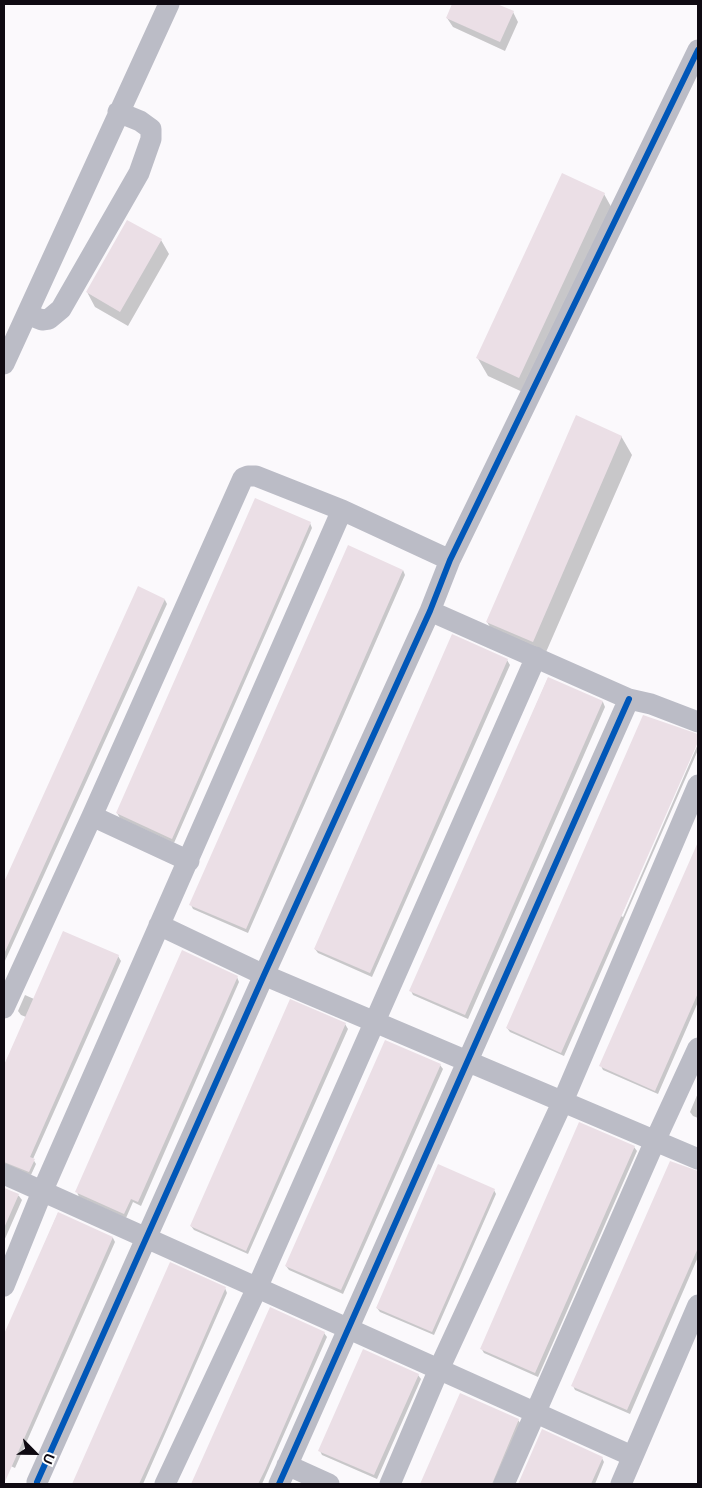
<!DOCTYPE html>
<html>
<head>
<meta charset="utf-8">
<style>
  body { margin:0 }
  #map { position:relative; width:702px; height:1488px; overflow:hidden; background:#fbf9fc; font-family:Arial,sans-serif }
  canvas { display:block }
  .frame { position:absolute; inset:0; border:5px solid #0f0a12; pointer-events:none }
  .north { position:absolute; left:10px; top:1428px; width:50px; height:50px; -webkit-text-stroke:4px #fff; paint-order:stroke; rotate:113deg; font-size:14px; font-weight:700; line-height:20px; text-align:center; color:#0f0a12 }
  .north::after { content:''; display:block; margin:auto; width:18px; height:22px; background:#0f0a12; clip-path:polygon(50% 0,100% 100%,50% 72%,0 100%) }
</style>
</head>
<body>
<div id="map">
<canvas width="702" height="1488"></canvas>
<div class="frame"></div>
<div class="north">U</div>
</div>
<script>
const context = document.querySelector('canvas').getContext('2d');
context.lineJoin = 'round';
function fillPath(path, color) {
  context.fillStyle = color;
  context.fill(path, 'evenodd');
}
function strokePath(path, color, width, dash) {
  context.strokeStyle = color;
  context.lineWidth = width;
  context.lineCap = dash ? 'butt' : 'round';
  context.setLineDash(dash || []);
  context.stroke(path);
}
fillPath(new Path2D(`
  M 453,4 L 494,4 L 513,12 L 518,22 L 505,51 L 453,27 L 447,18 Z
  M 604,194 L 614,212 L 529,395 L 488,376 L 477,357 Z
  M 161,240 L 169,254 L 128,326 L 95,307 L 87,292 Z
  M 621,436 L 632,455 L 543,659 L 498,640 L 487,622 Z
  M 310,523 L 312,528 L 174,843 L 120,818 L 117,813 Z
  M 403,570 L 405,575 L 248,933 L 193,909 L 191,905 Z
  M 139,588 L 165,600 L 167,604 L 4,963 L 4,885 Z
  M 507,660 L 510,665 L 372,977 L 318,953 L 315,949 Z
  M 548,678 L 603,702 L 605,707 L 468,1019 L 413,995 L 411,991 Z
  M 693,735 L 698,735 L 698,738 L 621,916 L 623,917 L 698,744 L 698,750 L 564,1056 L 510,1032 L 507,1028 Z
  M 698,844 L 698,1002 L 658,1094 L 603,1070 L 601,1066 Z
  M 118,956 L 121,961 L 33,1159 L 36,1164 L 31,1175 L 4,1167 L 4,1066 L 26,1017 L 21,1015 L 18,1011 L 25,995 L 34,999 Z
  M 237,977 L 239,982 L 141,1206 L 133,1202 L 126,1218 L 79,1197 L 77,1192 Z
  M 345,1024 L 348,1029 L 248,1254 L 194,1230 L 191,1226 Z
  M 440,1065 L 443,1069 L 343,1294 L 289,1270 L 286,1266 Z
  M 698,1093 L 698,1118 L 693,1116 L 690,1112 Z
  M 634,1147 L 637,1151 L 538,1377 L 484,1353 L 481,1348 Z
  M 693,1172 L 698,1172 L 698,1257 L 630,1414 L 575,1390 L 573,1386 Z
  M 4,1188 L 19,1196 L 22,1200 L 4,1241 Z
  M 494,1190 L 496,1194 L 434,1335 L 380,1312 L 377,1308 Z
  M 58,1213 L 113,1238 L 115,1242 L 15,1468 L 4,1463 L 4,1337 Z
  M 171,1264 L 225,1288 L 227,1293 L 143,1484 L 73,1484 Z
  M 270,1309 L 324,1333 L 327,1337 L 262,1484 L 193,1484 Z
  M 418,1375 L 421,1379 L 377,1479 L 322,1455 L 320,1451 Z
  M 461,1394 L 518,1420 L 521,1424 L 494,1484 L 421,1484 Z
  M 542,1431 L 602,1458 L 604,1462 L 595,1484 L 519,1484 Z`), '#0003');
fillPath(new Path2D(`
  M 452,4 L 497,4 L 514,11 L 500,42 L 446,18 Z
  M 562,173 L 605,193 L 519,378 L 476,358 Z
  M 127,220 L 162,239 L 120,312 L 86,292 Z
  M 576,415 L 622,436 L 533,642 L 486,622 Z
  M 255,498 L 311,522 L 172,839 L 116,813 Z
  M 348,545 L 403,570 L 246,929 L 189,905 Z
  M 138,586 L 165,599 L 4,954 L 4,882 Z
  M 452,634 L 508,659 L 370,973 L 314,949 Z
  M 548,677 L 603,701 L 465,1015 L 409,991 Z
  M 643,715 L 698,734 L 698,742 L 561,1053 L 506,1028 Z
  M 698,842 L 698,993 L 655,1091 L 599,1066 Z
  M 63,931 L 119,955 L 30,1157 L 35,1159 L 29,1172 L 4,1162 L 4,1065 Z
  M 182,950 L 238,976 L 138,1202 L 131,1199 L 124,1214 L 75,1192 Z
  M 290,999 L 346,1023 L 246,1251 L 190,1226 Z
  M 385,1040 L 441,1064 L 341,1290 L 285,1266 Z
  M 579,1122 L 635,1146 L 535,1373 L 480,1349 Z
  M 670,1161 L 698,1171 L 698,1248 L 627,1410 L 571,1386 Z
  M 438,1164 L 495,1189 L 432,1332 L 376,1308 Z
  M 4,1188 L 19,1194 L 4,1228 Z
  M 58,1212 L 113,1237 L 4,1484 L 4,1334 Z
  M 170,1262 L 226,1287 L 164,1429 L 139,1484 L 72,1484 Z
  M 270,1307 L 325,1332 L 265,1470 L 258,1484 L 191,1484 Z
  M 363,1349 L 419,1374 L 374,1475 L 318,1451 Z
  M 460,1393 L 519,1419 L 492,1484 L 420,1484 Z
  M 542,1429 L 603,1457 L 591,1484 L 518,1484 Z`), '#ebdfe6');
strokePath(new Path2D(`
  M 27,314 L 42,320 L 49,319 L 61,309 L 139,173 L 151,139 L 151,129 L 140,121 L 118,112
  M 4,364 L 169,4
  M 430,611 L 629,699 L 651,704 L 698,722
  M 92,816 L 189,861
  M 159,925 L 264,975 L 698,1159
  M 4,1008 L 92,816 L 243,478 L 248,476 L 256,476 L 342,510 L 450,560
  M 4,1174 L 632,1456
  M 4,1286 L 42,1192 L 342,510
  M 287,1465 L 329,1484
  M 37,1482 L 264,975 L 430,611 L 450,560 L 698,50
  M 165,1484 L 257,1288 L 536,657
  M 279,1484 L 629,699
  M 390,1484 L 439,1369 L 563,1101 L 698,785
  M 504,1484 L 655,1141 L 698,1048
  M 621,1484 L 698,1305`), '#bbbcc6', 21);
strokePath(new Path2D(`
  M 37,1482 L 264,975 L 430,611 L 450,560 L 698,50
  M 279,1484 L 629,699`), '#0057b8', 6);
</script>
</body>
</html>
